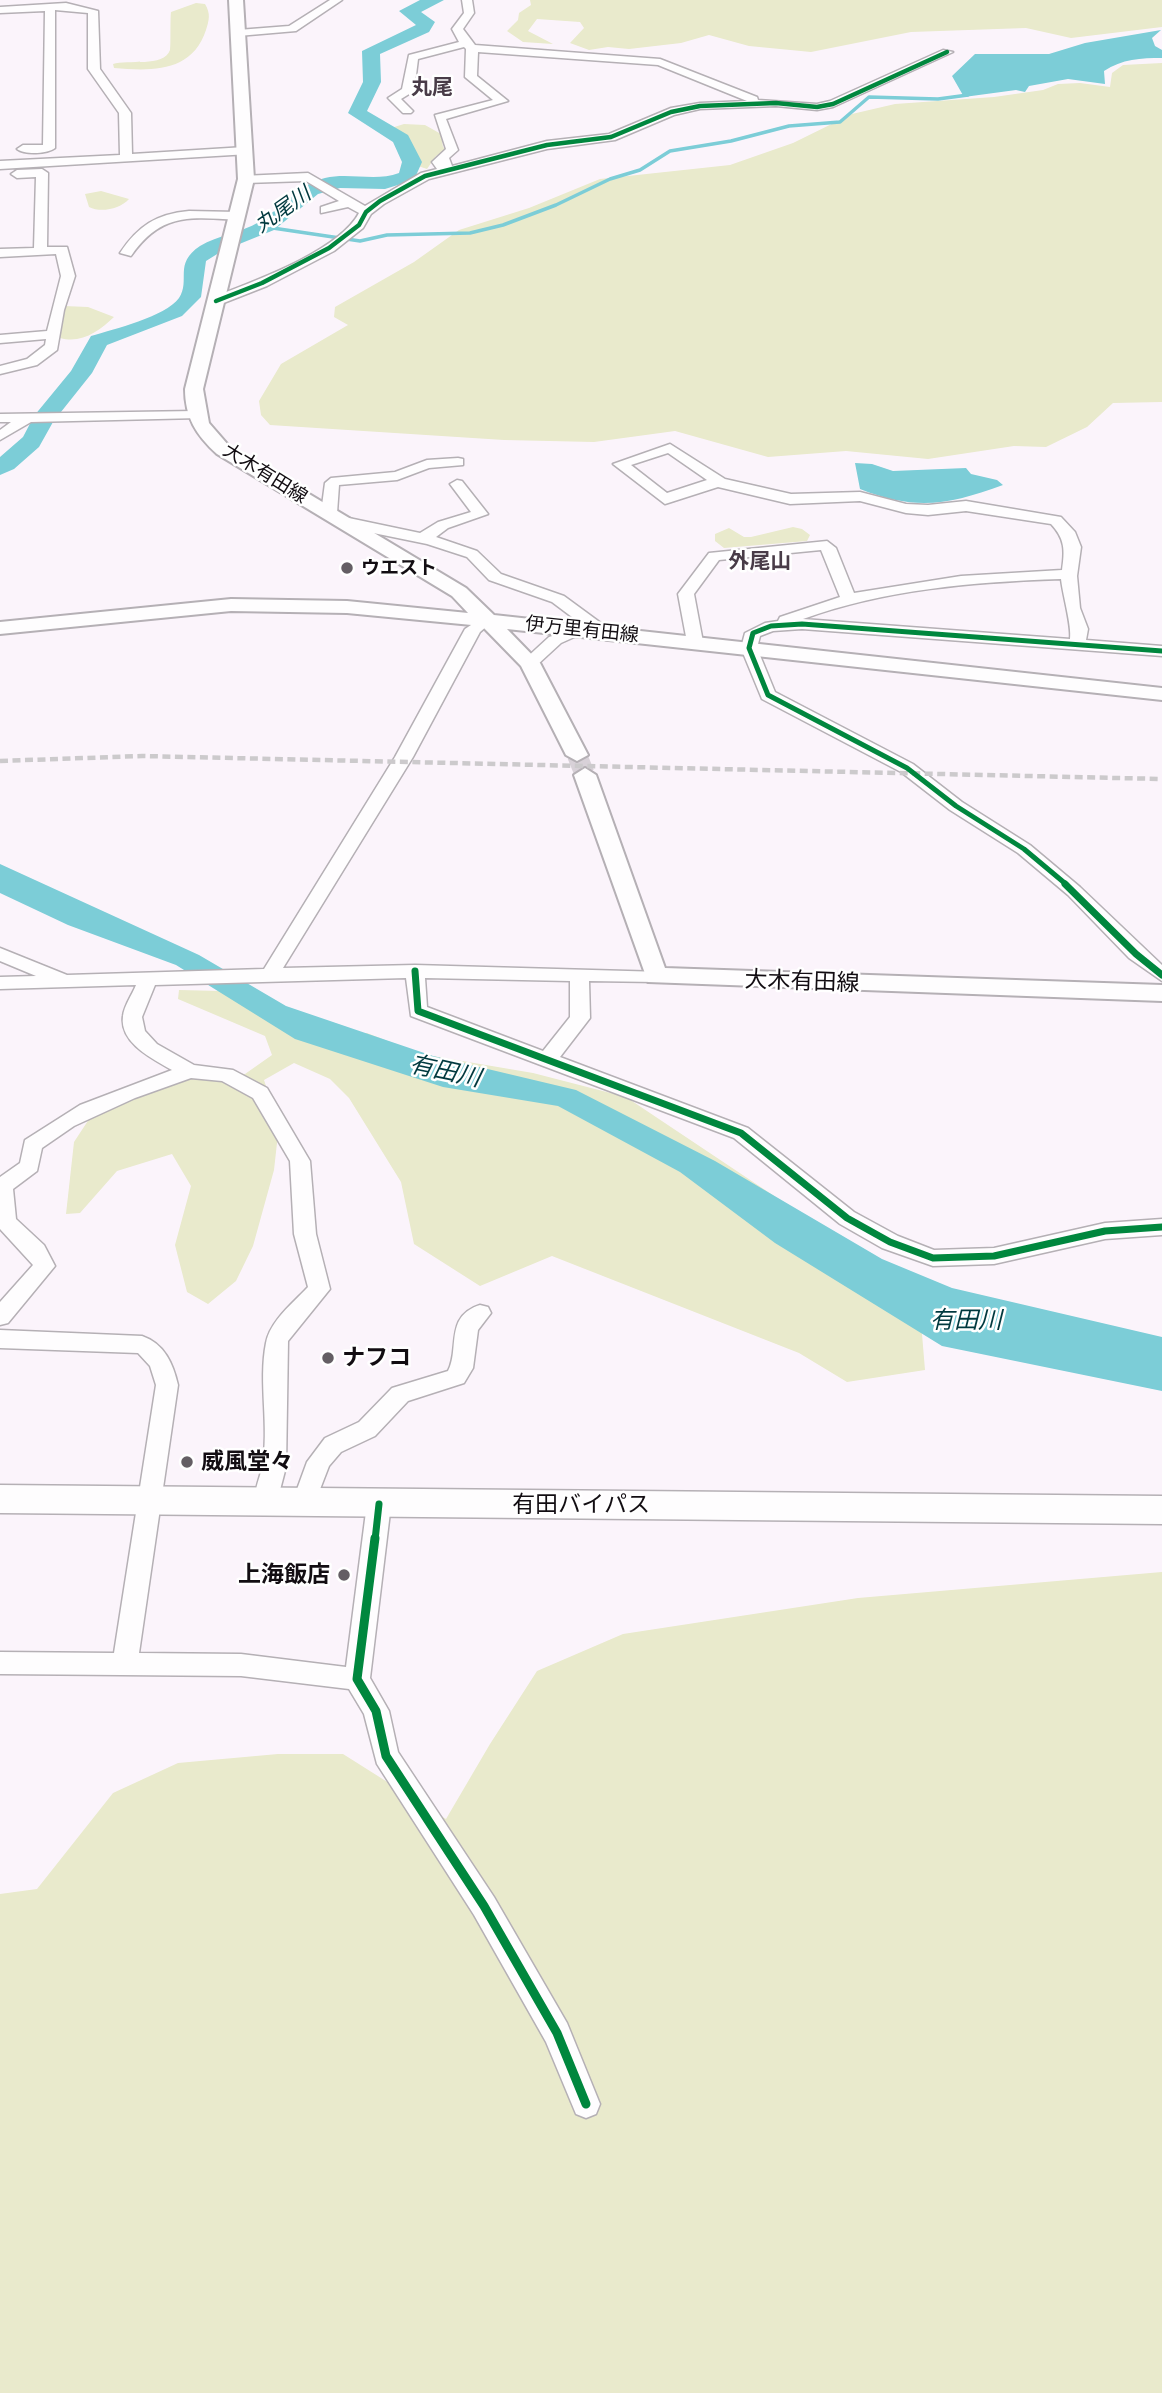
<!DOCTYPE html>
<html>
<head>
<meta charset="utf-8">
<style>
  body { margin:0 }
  canvas { display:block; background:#fbf4fb }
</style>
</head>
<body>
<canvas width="1162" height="2393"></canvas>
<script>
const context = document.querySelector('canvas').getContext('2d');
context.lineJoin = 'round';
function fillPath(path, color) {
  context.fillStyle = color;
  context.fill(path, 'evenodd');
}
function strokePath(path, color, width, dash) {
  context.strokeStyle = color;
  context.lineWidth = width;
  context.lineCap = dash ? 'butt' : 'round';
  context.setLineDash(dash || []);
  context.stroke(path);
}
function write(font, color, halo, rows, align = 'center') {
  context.font = font + ' "Roboto Serif","Noto Sans JP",serif';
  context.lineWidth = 5;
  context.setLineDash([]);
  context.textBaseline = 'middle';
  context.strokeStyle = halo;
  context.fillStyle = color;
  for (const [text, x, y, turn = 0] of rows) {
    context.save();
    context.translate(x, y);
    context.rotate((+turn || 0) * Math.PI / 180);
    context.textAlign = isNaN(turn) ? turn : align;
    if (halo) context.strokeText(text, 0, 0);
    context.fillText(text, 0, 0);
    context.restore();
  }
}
fillPath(new Path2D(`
  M 530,0 L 1162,0 L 1162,27 L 1071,38 L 1026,28 L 911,32 L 811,52 L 749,46 L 709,35 L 681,43 L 629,49 L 608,47 L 589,50 L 570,43 L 584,28 L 580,22 L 537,19 L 528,31 L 553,44 L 523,42 L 507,31 L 518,20 L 519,13 L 531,5 Z
  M 196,3 L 205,4 C 211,14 209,20 206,30 C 192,73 151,71 114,68 L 113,64 C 127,59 164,68 170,50 C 171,45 170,19 171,12 Z
  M 1162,63 L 1162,402 L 1113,403 L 1087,427 L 1046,447 L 1014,446 L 928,459 L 846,451 L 768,457 L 675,431 L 594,442 L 504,440 L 270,425 L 261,415 L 259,401 L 281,364 L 348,325 L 334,317 L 335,307 L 414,262 L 459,230 L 529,208 L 600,179 L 730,165 L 793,143 L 852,114 L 895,104 L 994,97 L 1043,90 L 1058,84 L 1080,83 L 1110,87 L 1112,73 L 1123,65 Z
  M 404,124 L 425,125 L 441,134 L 443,147 L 447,150 L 436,156 L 427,169 L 418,166 L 404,137 L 388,129 Z
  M 101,191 L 129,199 C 120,209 101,213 89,207 L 85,194 Z
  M 64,306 L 88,307 L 114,317 C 99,331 82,344 60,338 Z
  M 793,527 L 802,529 L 810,535 L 807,541 L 724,548 L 715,541 L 715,534 L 729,528 L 744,537 L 751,537 Z
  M 179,990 L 221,991 L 327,1037 L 367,1033 L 421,1054 L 533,1073 L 626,1097 L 843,1242 L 919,1298 L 925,1370 L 847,1382 L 799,1353 L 552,1256 L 480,1286 L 414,1244 L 401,1182 L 349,1098 L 330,1079 L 294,1063 L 264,1080 L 279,1125 L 274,1170 L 253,1246 L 236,1281 L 208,1304 L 187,1292 L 175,1245 L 191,1186 L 172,1154 L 117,1171 L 80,1213 L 66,1214 L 74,1142 L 99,1104 L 177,1070 L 245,1074 L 272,1055 L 265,1036 L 178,999 Z
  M 1162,1572 L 1162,2393 L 0,2393 L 0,1894 L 37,1889 L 113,1793 L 178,1763 L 278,1754 L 343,1754 L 446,1819 L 490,1744 L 537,1671 L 623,1634 L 858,1598 Z`), '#e9eacc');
fillPath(new Path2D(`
  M 1161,30 L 1152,38 L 1155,46 L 1162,50 L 1162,58 C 1141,58 1122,59 1104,71 L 1105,84 L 1068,79 L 1029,86 L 1025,92 L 1016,90 L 964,97 L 952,76 L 975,54 L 1049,54 L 1085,43 Z
  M 855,463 L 872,464 L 893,471 L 966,468 L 971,474 L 997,480 L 1003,485 C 948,505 916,511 860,489 Z
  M 0,864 L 199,955 L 286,1006 L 433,1056 L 576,1090 L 715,1161 L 882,1259 L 952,1288 L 1162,1337 L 1162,1391 L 942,1346 L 775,1243 L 680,1172 L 558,1106 L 443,1087 L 295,1039 L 176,965 L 68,925 L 0,893 Z`), '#7ccdd7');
strokePath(new Path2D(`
  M 266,227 L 360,241 L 387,235 L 470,233 L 503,225 L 556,205 L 610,179 L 640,170 L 670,151 L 731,141 L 789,126 L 840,122 L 869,97 L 938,99 L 968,95`), '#7ccdd7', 3.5);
fillPath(new Path2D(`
  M 420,0 L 444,0 L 421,12 L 435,22 L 429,32 L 380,54 L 381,82 L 367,111 L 408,135 L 422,162 L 414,180 L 385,189 L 340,188 L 318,194 L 274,230 L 222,251 L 206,261 L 201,297 L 182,316 L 107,345 L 92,373 L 53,422 L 39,447 L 14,469 L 0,475 L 0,457 L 23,437 L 34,416 L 71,371 L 91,336 C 114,329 165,317 179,298 C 191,280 173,264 200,246 C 218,235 241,233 259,222 C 283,208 296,185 325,178 C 349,172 375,182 399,173 L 402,162 L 393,142 L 348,113 L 363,82 L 362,51 L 416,25 L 399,11 Z`), '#7ccdd7');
strokePath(new Path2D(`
  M 577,755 L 585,775`), '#d8d1d8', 20, [20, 10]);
const minor = new Path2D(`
  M 330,0 L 342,0 L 296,31 L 238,36 L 232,33 L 238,30 L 289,26 Z
  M 462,0 L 472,0 L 474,13 L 463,29 L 475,45 L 660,59 L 757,97 L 758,100 L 817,104 L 830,101 L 943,50 L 953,52 L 833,107 L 817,110 L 776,106 L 700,109 L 674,115 L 615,140 L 547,149 L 429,179 L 384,204 L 371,214 L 363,228 L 334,251 L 267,286 L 221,304 L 211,304 L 211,298 C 252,282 338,252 359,213 L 348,207 L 321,213 L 321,207 L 339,201 L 306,181 L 246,183 L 240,179 L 242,176 L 308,173 L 365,206 L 421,173 L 437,169 L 432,162 L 446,149 L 435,115 L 493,100 L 465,77 L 466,49 L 464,47 L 418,59 L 414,91 L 401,99 L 413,111 L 411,113 L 403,113 L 388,98 L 402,89 L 409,55 L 459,42 L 452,29 L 464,13 ZM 478,52 L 658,65 L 747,101 L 700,103 L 671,108 L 609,134 L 547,141 L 452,166 L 449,158 L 458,150 L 446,119 L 508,101 L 477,76 Z
  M 66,3 L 98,11 L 100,69 L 131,113 L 132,154 L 245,147 L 249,148 L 249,154 L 0,169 L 0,161 L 120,155 L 119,113 L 88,69 L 88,13 L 55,10 L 55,148 C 47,154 25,155 17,149 L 23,145 L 43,145 L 45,11 L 0,13 L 0,7 Z
  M 42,169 L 48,173 L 47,247 L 67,247 L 75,276 L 64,310 L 57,350 L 37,365 L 0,374 L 0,366 L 27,359 L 45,345 L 46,339 L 0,343 L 0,335 L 47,331 L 61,276 L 56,254 L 0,257 L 0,249 L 34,248 L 36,177 L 17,178 L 11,174 L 17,170 Z
  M 189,211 L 237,212 L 243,216 L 237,220 C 189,217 161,213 131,256 L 120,253 C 138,226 156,214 189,211 Z
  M 195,411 L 202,415 L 200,418 L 31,422 L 0,440 L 0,430 L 11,422 L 0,422 L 0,414 Z
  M 670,444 L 725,479 L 791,494 L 860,492 L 906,504 L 928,505 L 966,501 L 1061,517 L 1075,532 L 1081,547 L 1077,576 L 1080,608 L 1088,629 L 1086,640 L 1162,646 L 1162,656 L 802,629 L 773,631 L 760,636 L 757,648 L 775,692 L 913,764 L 962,802 L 1030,845 L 1080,887 L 1162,965 L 1162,981 L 1129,958 L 1068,895 L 1018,853 L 950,810 L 901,772 L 762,699 L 741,648 L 745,633 L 765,623 L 778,621 L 780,617 L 840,597 L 821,550 L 719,560 L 694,594 L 703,642 L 695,647 L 687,642 L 678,594 L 709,553 L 827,541 L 836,548 L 854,593 L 961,576 L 1062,570 C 1065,550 1065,539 1051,524 L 966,511 L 928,515 L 906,513 L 860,501 L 790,504 L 718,487 L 665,504 L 613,464 ZM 668,453 L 707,480 L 667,493 L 631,465 ZM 1061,579 C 1063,596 1072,626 1070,639 L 803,619 C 886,589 974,582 1061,579 Z
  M 458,458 L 463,459 L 463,465 L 429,468 L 397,480 L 339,485 L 337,513 L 329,518 L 321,513 L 325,483 L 331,478 L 395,472 L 427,460 Z
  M 457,480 L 462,481 L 488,514 L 448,528 L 436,537 L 477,551 L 501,574 L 564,596 L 609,629 L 609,635 L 597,635 L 590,630 L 561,643 L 536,666 L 524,666 L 524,660 L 549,637 L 584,626 L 552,602 L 489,580 L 467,557 L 427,544 L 344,527 L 336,522 L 344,517 L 420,533 L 438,522 L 471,512 L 450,484 Z
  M 486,615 L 494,620 L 480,632 L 413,757 L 283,968 L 415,965 L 663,972 L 666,976 L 663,980 L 656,982 L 589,981 L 590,1018 L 560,1057 L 748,1128 L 854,1212 L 898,1236 L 934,1250 L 994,1248 L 1105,1223 L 1162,1219 L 1162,1235 L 1105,1239 L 994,1264 L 933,1266 L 882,1248 L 840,1224 L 734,1138 L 411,1016 L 406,978 L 155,985 L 142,1017 L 145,1031 L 157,1044 L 194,1065 L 233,1070 L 267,1088 L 307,1156 L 310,1161 L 316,1234 L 330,1289 L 288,1341 L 286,1467 L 275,1509 L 267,1512 L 259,1509 C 251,1493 259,1483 262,1467 C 270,1427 258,1383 266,1343 C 270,1321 293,1303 308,1287 L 294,1234 L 290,1161 L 253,1098 L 222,1081 L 191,1078 L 135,1098 L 74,1126 L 42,1148 L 37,1171 L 13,1189 L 16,1219 L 44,1245 L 55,1266 L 8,1323 L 0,1325 L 0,1302 L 33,1265 L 0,1229 L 0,1177 L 20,1163 L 25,1140 L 80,1105 L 172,1070 C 153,1059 119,1043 123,1016 C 124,1006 132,995 136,985 L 0,989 L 0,977 L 36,976 L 0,961 L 0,948 L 67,975 L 264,969 L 395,757 L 465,629 ZM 425,978 L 570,981 L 570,1017 L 543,1051 L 427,1007 Z
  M 480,1305 L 488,1307 L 491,1313 L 478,1330 L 473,1368 L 464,1383 L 408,1401 L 375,1436 L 341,1452 L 329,1466 L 312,1510 L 304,1513 L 296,1510 L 292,1503 L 307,1462 L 325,1438 L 359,1422 L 392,1388 L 448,1371 C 460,1350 444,1316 480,1305 Z
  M 0,1330 L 142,1336 C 165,1344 173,1364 178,1385 L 139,1653 L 241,1654 L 346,1667 L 367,1504 L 371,1497 L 379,1494 L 387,1497 L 391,1504 L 370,1678 L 389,1711 L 398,1752 L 494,1897 L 567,2023 L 600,2104 L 596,2114 L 586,2118 L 576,2114 L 546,2042 L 474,1915 L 377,1764 L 364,1714 L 349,1689 L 241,1676 L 0,1674 L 0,1652 L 114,1653 L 156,1385 L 150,1366 L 138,1353 L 0,1348 Z`);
const major = new Path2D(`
  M 229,0 L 243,0 L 254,179 L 203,389 L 209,423 L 229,446 L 466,588 L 494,615 L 1162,688 L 1162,700 L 507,629 L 540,663 L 588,755 L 577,761 L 566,755 L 521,666 L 482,626 L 347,613 L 231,611 L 0,634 L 0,622 L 231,599 L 347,601 L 468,613 L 452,596 L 217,454 C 196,435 185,417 185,389 L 238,179 Z
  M 585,768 L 596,775 L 665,968 L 1162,985 L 1162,1001 L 648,982 L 574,775 Z`);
const highway = new Path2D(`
  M 0,1485 L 1162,1496 L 1162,1524 L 0,1513 Z`);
strokePath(minor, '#b5b0b5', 3);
strokePath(major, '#b5b0b5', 4);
strokePath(highway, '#b5b0b5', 3);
fillPath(minor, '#fefdfe');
fillPath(major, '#fefdfe');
fillPath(highway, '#fefdfe');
strokePath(new Path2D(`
  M 0,761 L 142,756 L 1162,779`), '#cccacc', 4.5, [8, 4.5]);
strokePath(new Path2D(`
  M 216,301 L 262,283 L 329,248 L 359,225 L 366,212 L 380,201 L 425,176 L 547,145 L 611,137 L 671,112 L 700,106 L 776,103 L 817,107 L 833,104 L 947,52`), '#00873e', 4.5);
strokePath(new Path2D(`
  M 1067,885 L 1024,849 L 956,806 L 907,768 L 768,695 L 749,648 L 753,633 L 771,626 L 802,624 L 1162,651`), '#00873e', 5);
strokePath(new Path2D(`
  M 1065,884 L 1136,954 L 1162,975
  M 415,971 L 418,1011 L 741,1133 L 847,1218 L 890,1242 L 933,1258 L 994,1256 L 1105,1231 L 1162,1227
  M 375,1540 L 379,1504`), '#00873e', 7);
strokePath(new Path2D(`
  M 375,1538 L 357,1679 L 376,1711 L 386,1756 L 484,1906 L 557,2033 L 586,2104`), '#00873e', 9);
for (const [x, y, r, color] of [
  [347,568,7,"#645e64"],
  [328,1358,7,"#645e64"],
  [187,1462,7,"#645e64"],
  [344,1575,7,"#645e64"]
]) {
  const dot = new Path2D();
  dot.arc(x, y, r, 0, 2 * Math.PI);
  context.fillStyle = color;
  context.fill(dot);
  strokePath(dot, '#fff', 2.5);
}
write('19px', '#120d12', '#fff', [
  ["大木有田線",265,474,32],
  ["伊万里有田線",582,630,6]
]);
write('bold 19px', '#120d12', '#fff', [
  ["ウエスト",361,568]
], 'left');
write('bold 21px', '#493c48', '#fff', [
  ["丸尾",432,88],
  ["外尾山",760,562]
]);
write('italic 21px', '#00393f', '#fff', [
  ["丸尾川",283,210,-35]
]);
write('23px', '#120d12', '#fff', [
  ["大木有田線",802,982,2],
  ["有田バイパス",581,1505]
]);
write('bold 23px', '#120d12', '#fff', [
  ["ナフコ",342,1358],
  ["威風堂々",201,1462],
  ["上海飯店",330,1575,"right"]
], 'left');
write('italic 24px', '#00393f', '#fff', [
  ["有田川",445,1072,12],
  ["有田川",966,1321]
]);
</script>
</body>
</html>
